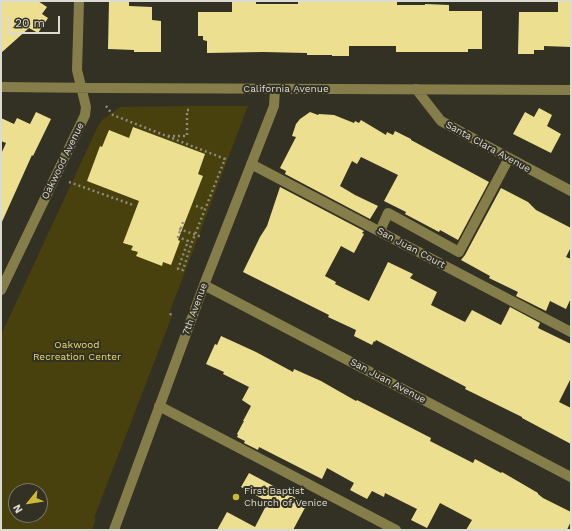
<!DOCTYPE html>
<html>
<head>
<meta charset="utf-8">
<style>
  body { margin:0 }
  #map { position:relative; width:572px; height:531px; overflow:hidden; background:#333123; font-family:"Work Sans",sans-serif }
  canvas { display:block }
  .frame { position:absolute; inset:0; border:2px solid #dcdbd2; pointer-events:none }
  .north { position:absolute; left:8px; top:483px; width:40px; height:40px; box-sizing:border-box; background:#333123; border:1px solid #777569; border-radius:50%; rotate:240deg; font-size:11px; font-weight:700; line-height:16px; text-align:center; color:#dcdbd2 }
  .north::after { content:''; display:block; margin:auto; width:14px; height:18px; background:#cdb938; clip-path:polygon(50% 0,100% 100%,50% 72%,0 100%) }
  .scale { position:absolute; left:8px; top:16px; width:52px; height:18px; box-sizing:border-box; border:2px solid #dcdbd2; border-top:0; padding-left:5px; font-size:12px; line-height:14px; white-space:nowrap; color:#dcdbd2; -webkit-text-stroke:3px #333123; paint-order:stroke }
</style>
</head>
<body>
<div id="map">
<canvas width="572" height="531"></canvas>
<div class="frame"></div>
<div class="north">N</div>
<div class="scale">20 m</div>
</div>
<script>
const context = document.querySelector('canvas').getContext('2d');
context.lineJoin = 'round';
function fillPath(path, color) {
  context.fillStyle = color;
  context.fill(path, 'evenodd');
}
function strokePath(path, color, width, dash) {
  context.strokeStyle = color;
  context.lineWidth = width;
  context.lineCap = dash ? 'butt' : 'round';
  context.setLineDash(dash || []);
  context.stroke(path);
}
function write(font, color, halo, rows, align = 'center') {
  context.font = font + ' "Work Sans",sans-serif';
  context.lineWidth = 4;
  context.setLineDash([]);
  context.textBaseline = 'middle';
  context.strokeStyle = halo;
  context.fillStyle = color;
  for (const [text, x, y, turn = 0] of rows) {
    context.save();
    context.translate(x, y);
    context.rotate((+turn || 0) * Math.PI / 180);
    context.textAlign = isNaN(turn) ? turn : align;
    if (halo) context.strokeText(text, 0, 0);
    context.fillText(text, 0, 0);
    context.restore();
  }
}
fillPath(new Path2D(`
  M 186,106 L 248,106 L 169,314 L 172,316 L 94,518 L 96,519 L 92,530 L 1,530 L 1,335 L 98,126 L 102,120 L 120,107 ZM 16,491 L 40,491 L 40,515 L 16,515 Z`), '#48400d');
fillPath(new Path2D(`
  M 1,1 L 38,1 L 47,7 L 42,14 L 48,18 L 38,33 L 29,28 L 1,53 Z
  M 109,1 L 129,1 L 129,6 L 152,7 L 152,20 L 161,21 L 161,52 L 134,52 L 134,50 L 108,49 Z
  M 232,1 L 256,1 L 256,4 L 298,4 L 298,1 L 397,1 L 397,5 L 425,5 L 425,4 L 449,5 L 449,11 L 482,11 L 482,49 L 468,49 L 468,52 L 396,52 L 396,46 L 349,46 L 349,56 L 332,56 L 332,55 L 307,55 L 307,53 L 263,52 L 207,53 L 207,41 L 203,40 L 203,36 L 198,36 L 198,12 L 232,12 Z
  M 558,1 L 571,1 L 571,47 L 544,46 L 544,50 L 534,50 L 534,54 L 518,54 L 519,12 L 558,12 Z
  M 539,108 L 552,115 L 547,126 L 561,134 L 551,153 L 513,134 L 525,112 L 534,117 Z
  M 36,112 L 51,119 L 33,156 L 32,155 L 1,224 L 1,154 L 6,143 L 1,141 L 1,118 L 14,124 L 17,118 L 30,124 Z
  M 310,112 L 318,115 L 319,114 L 334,115 L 354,123 L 355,121 L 359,123 L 361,120 L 386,135 L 387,132 L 393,135 L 395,131 L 411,139 L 411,140 L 489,182 L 458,240 L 440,230 L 439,232 L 405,214 L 406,212 L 384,201 L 398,175 L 361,157 L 357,164 L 352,161 L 340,186 L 355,195 L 378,206 L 370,219 L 285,174 L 286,171 L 280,168 L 296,137 L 292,136 L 296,124 L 300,119 Z
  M 133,127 L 205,154 L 198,174 L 203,176 L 178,240 L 180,241 L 171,265 L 163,262 L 162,266 L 136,256 L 138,252 L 131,250 L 133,246 L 123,243 L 139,201 L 87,181 L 100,146 L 102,147 L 109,130 L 129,138 Z
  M 280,187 L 364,231 L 362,233 L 364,234 L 354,253 L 341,246 L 325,276 L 336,282 L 335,284 L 369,301 L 388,262 L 413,274 L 410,278 L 437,292 L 431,305 L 465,322 L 472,310 L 501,325 L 510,307 L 540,323 L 538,328 L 571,344 L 571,378 L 559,402 L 571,408 L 571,444 L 522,418 L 522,417 L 465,389 L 466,387 L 376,340 L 375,342 L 374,341 L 372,345 L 354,336 L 356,330 L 328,317 L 329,315 L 243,272 L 260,237 L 267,226 Z
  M 501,188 L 528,202 L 536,210 L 571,228 L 571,247 L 566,257 L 571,259 L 571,298 L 566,309 L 550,301 L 546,311 L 516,296 L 518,292 L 489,278 L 490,276 L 461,260 L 465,255 Z
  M 221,336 L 256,352 L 293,372 L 294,369 L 321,381 L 356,401 L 357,400 L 431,438 L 430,441 L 473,463 L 475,459 L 501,473 L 502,472 L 538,493 L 538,494 L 543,498 L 571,512 L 571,521 L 567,530 L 466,530 L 472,520 L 440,503 L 427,528 L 411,520 L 417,509 L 385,493 L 384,497 L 372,491 L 367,499 L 350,490 L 354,483 L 327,468 L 322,479 L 259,447 L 258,450 L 244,443 L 245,441 L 237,437 L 238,435 L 237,434 L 244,421 L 243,421 L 251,406 L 242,400 L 249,387 L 223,374 L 224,372 L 206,364 L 215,344 L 217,345 Z
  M 249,473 L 307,504 L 293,530 L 217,530 L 227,512 L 255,527 L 268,502 L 241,487 Z`), '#ece090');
strokePath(new Path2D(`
  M 106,106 L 113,115 L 225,159 L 192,242 L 183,270 L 178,269 L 188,241 L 178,237 L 183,222
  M 168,136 L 187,136 L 187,110 L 191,110
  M 69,182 L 133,205
  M 196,206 L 205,209
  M 179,229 L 202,237
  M 170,315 L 172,312`), '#8c8b7f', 2.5, [2, 3]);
strokePath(new Path2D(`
  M 1,87 L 101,88 L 571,90
  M 416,89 L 441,121 L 509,158 L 571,191
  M 251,164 L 571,332
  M 380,231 L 388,213 L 459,252 L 509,158
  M 204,285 L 571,477
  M 1,290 L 85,115 L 86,107 L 77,70 L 79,1
  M 159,406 L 396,530
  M 114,530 L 204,285 L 274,106 L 275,89`), '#867e4a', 10);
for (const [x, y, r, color] of [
  [236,497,4,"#cdb938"]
]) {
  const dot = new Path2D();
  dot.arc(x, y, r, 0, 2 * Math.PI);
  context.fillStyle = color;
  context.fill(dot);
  strokePath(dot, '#333123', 1.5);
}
write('10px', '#dcdbd2', '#333123', [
  ["California Avenue",286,89],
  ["Santa Clara Avenue",488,147,29],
  ["Oakwood Avenue",63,161,-64],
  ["San Juan Court",411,248,28],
  ["7th Avenue",195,309,-70],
  ["San Juan Avenue",388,381,28]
]);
write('10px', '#ebd96d', '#333123', [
  ["Oakwood",77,345],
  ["Recreation Center",77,357]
]);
write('10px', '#dcdbd2', '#333123', [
  ["First Baptist",244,491],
  ["Church of Venice",244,503]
], 'left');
</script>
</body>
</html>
